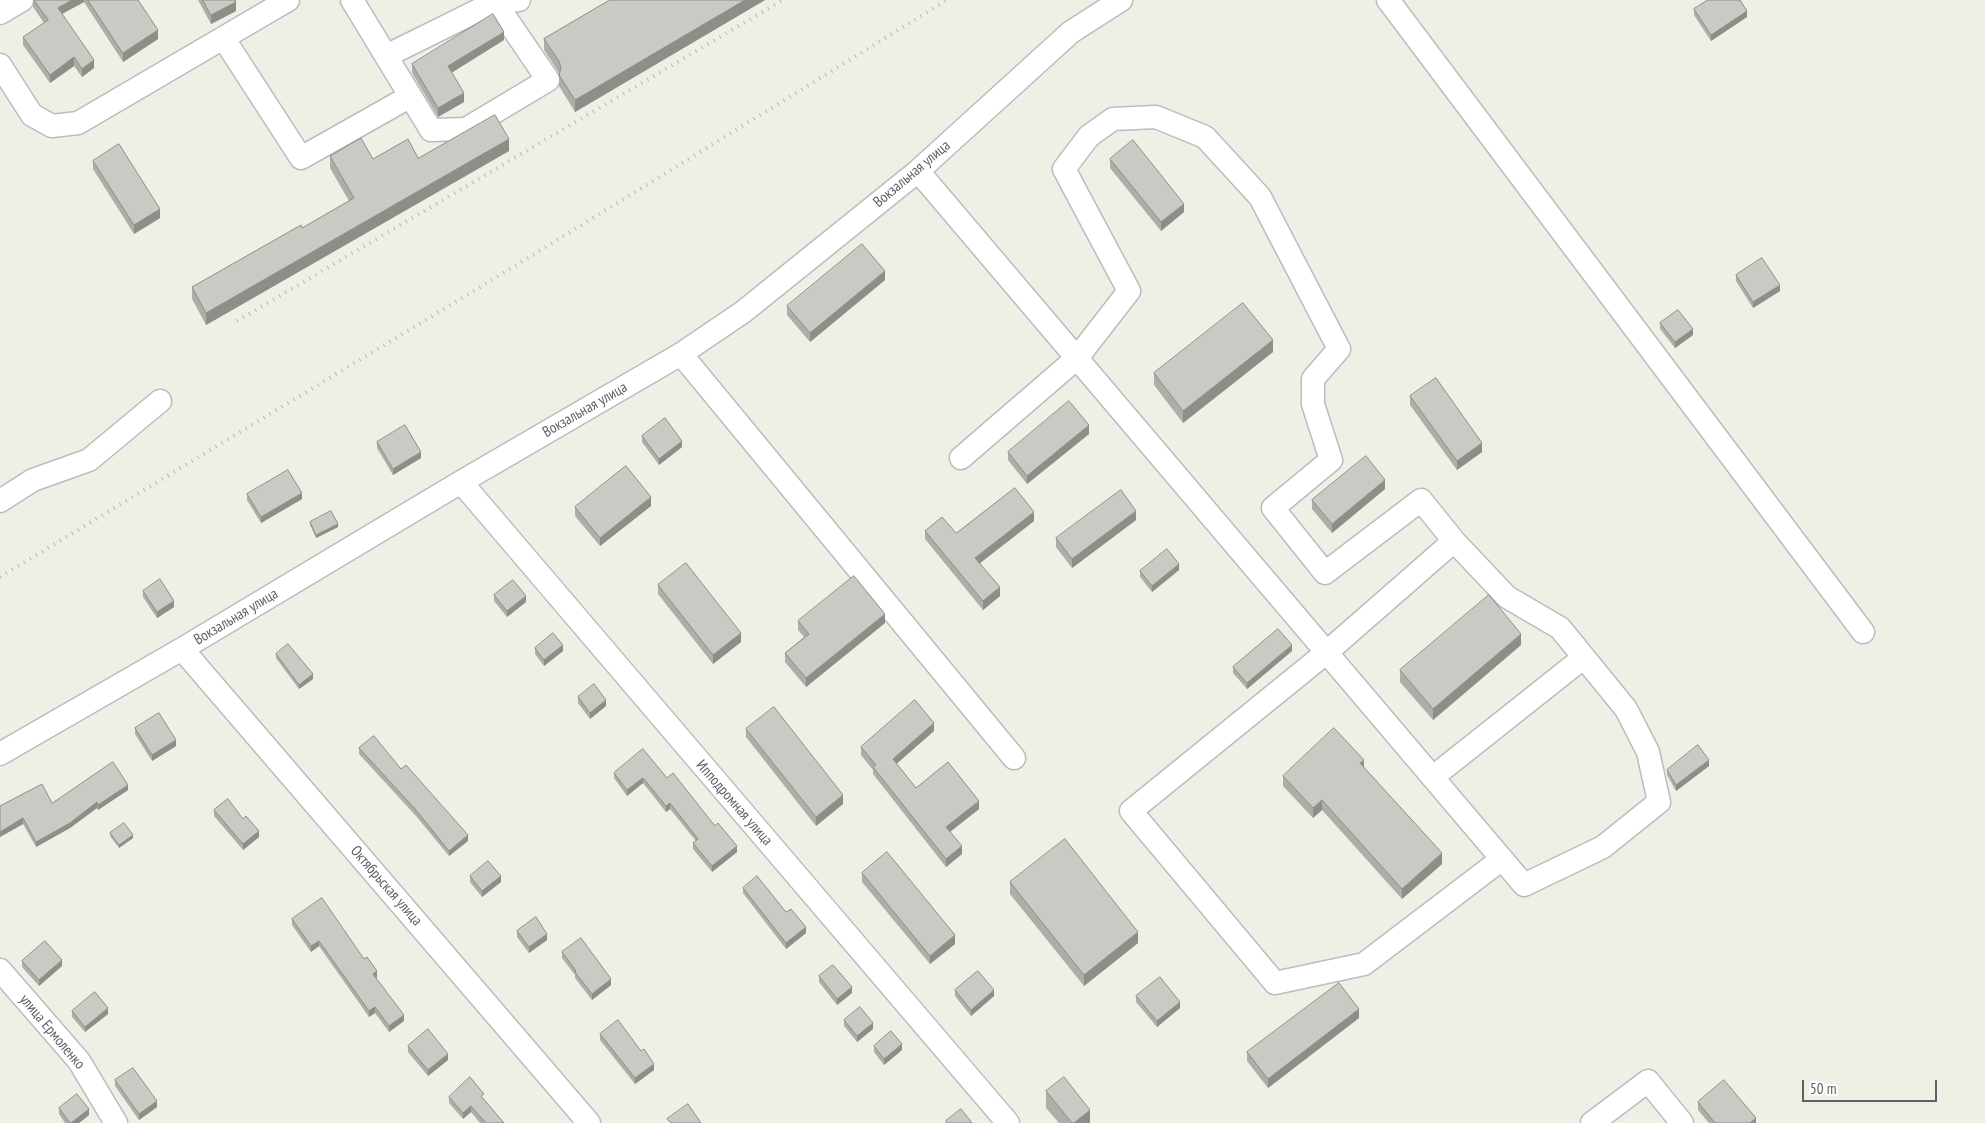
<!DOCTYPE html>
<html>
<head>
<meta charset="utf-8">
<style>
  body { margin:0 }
  #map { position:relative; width:1985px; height:1123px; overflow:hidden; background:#f0efe6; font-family:"PT Sans Narrow",sans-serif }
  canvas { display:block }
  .scale { position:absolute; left:1802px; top:1080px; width:135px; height:22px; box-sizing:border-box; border:2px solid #5d6066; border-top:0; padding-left:6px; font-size:15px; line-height:18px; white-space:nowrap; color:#5d6066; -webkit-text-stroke:4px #fff; paint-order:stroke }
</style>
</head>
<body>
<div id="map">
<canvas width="1985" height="1123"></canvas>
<div class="scale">50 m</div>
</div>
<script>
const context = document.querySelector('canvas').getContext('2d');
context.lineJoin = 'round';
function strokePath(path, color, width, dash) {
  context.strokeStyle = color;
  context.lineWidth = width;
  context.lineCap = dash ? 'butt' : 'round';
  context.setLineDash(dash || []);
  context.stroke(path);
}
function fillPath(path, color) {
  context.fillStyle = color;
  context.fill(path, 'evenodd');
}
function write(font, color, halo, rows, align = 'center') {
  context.font = font + ' "PT Sans Narrow",sans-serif';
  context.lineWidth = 4.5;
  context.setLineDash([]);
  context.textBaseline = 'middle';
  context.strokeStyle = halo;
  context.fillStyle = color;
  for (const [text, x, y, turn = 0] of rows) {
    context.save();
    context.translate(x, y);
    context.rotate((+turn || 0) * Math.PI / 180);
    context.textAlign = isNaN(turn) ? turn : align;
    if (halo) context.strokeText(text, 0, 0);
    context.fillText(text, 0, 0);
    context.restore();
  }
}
const minor = new Path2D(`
  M 352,0 L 431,130 L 466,129 L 548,80 L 495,2
  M 1388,0 L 1863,632
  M 0,13 L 22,0
  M 224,39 L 301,158 L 409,97
  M 386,56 L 495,2 L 519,0
  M 0,65 L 32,115 L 52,126 L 78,123 L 288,0
  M 918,171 L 1524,885 L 1603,847 L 1659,802 L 1648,752 L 1626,709 L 1560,628 L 1507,597 L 1454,541
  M 681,354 L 1014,758
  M 961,458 L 1077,358 L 1129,291 L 1064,169 L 1089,136 L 1113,119 L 1156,117 L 1205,137 L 1260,197 L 1339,349 L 1313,379 L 1313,404 L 1331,460 L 1273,508 L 1325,573 L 1421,500 L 1454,541 L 1327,652 L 1131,811 L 1275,983 L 1364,964 L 1502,859
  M 461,482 L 1008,1123
  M 0,501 L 33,480 L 89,460 L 160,401
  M 182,649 L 589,1123
  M 0,754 L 182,649 L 461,482 L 681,354 L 743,312 L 918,171 L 1071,32 L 1121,0
  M 1433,777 L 1583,658
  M 0,970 L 79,1061 L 116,1123
  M 1592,1123 L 1648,1081 L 1682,1123`);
strokePath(minor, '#babcc1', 25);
strokePath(minor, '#fff', 22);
strokePath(new Path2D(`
  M 237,321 L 783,0
  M 0,577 L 510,269 L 947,0`), '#b6b7b7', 4, [1, 6]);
fillPath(new Path2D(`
  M 33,0 L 138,0 L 158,39 L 123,62 L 84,2 L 62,14 L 94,68 L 82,77 L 74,66 L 50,83 L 23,45 L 23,37 L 44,23 L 33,7 Z
  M 198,0 L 235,0 L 236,11 L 211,24 Z
  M 610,0 L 765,0 L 575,112 L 559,86 L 559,73 L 544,50 L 544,39 Z
  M 1694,9 L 1747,17 L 1711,41 L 1694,15 Z
  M 504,40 L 452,72 L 464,102 L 438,117 L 412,73 L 412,64 Z
  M 509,151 L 206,325 L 192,299 L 192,287 L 302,228 L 349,201 L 330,168 L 330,156 L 373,159 L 418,158 Z
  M 1110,159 L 1184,212 L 1161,231 L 1110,168 Z
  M 93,161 L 160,218 L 134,234 L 93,169 Z
  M 1736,275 L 1780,291 L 1753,308 L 1736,281 Z
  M 885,280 L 810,342 L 787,315 L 787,306 Z
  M 1660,323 L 1693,335 L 1675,348 L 1660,329 Z
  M 1273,352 L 1183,423 L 1154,385 L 1154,373 Z
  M 1410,396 L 1482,452 L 1457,470 L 1410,405 Z
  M 1089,434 L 1027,484 L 1008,460 L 1008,452 Z
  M 642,436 L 682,447 L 659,465 L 642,442 Z
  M 377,442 L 421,458 L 393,475 L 377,448 Z
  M 1385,489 L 1332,533 L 1312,509 L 1312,500 Z
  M 247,494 L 302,499 L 261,523 L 247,500 Z
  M 651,506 L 600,546 L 575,516 L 575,507 Z
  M 1136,520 L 1072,568 L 1056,547 L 1056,538 Z
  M 1034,521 L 980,563 L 1000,596 L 983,610 L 925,539 L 925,531 L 956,533 Z
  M 310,522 L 338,527 L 316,538 L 310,525 Z
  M 1179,570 L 1152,592 L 1140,577 L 1140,571 Z
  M 658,585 L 741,642 L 713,664 L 658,594 Z
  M 143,591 L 174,607 L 157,618 L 143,597 Z
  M 494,595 L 526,602 L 507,617 L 494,601 Z
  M 798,621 L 885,623 L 806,687 L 785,662 L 785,653 L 804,637 L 798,630 Z
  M 1521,645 L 1433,720 L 1400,682 L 1400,670 Z
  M 535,648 L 563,651 L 544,666 L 535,654 Z
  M 1292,651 L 1247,689 L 1233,673 L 1233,667 Z
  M 276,654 L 313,679 L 299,689 L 276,658 Z
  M 578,697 L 606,706 L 590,719 L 578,703 Z
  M 135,728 L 176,746 L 152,761 L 135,734 Z
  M 746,729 L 843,804 L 816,826 L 746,737 Z
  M 934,731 L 896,763 L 916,788 L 979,809 L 950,832 L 962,854 L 946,867 L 873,774 L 873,770 L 861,755 L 861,747 Z
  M 359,748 L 401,769 L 468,841 L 449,856 L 416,816 L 359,754 Z
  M 1709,766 L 1676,791 L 1667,775 L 1667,770 Z
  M 1364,767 L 1442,864 L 1402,899 L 1322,810 L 1313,818 L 1283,786 L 1283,776 Z
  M 614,773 L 667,778 L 715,826 L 737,852 L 712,872 L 693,849 L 693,843 L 696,841 L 670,809 L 666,812 L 643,783 L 627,796 L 614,778 Z
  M 128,790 L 98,810 L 97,808 L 70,828 L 36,847 L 23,824 L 0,837 L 0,806 L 52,803 Z
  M 214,810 L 243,819 L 259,837 L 243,850 L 214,816 Z
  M 110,833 L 133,838 L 119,848 L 110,836 Z
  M 862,873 L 955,944 L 930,964 L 862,882 Z
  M 470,876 L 501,882 L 482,897 L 470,882 Z
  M 1010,882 L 1138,943 L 1084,986 L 1010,894 Z
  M 743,888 L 786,912 L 806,933 L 786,949 L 743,893 Z
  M 292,919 L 364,959 L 377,977 L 376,978 L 404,1021 L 389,1032 L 375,1013 L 369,1017 L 319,946 L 311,952 L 292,925 Z
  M 517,931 L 547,940 L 529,953 L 517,937 Z
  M 562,952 L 611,985 L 592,1000 L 575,978 L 575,975 L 562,958 Z
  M 22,961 L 62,966 L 39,986 L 22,967 Z
  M 819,976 L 852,993 L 837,1005 L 819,982 Z
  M 955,990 L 994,996 L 971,1016 L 955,996 Z
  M 1136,996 L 1180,1008 L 1157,1027 L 1136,1002 Z
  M 72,1011 L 108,1014 L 85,1032 L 72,1017 Z
  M 1359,1018 L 1268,1088 L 1247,1061 L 1247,1052 Z
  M 844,1020 L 873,1029 L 857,1042 L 844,1026 Z
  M 600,1034 L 654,1070 L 635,1084 L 600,1040 Z
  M 408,1046 L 448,1060 L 428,1076 L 408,1052 Z
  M 874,1046 L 902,1050 L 884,1065 L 874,1052 Z
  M 115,1080 L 157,1107 L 139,1120 L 115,1086 Z
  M 1046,1091 L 1090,1123 L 1059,1123 L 1046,1108 Z
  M 449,1097 L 484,1100 L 504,1123 L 480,1123 L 471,1112 L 463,1119 L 449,1103 Z
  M 1698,1102 L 1756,1123 L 1709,1123 L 1698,1110 Z
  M 59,1108 L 89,1115 L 79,1123 L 65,1123 L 59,1114 Z`), '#afada8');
fillPath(new Path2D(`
  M 72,0 L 84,0 L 84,2 L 58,16 L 58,8 Z
  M 745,0 L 765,0 L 575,112 L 575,100 Z
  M 236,2 L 236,11 L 211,24 L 211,15 Z
  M 1747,11 L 1747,17 L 1711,41 L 1711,35 Z
  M 158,30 L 158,39 L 123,62 L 123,53 Z
  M 504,32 L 504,40 L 448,75 L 448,66 Z
  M 74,57 L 74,66 L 50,83 L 50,75 Z
  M 94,60 L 94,68 L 82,77 L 82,69 Z
  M 464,93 L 464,102 L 438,117 L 438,108 Z
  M 509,139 L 509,151 L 206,325 L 206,313 Z
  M 1184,204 L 1184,212 L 1161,231 L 1161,222 Z
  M 160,209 L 160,218 L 134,234 L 134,225 Z
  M 885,271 L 885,280 L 810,342 L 810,333 Z
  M 1780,285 L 1780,291 L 1753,308 L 1753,302 Z
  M 1693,329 L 1693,335 L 1675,348 L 1675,342 Z
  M 1273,340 L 1273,352 L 1183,423 L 1183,411 Z
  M 1089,425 L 1089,434 L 1027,484 L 1027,476 Z
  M 682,441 L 682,447 L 659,465 L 659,459 Z
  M 1482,443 L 1482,452 L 1457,470 L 1457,461 Z
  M 421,452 L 421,458 L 393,475 L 393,469 Z
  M 1385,480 L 1385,489 L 1332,533 L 1332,524 Z
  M 302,493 L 302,499 L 261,523 L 261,517 Z
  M 651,497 L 651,506 L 600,546 L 600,538 Z
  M 1136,511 L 1136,520 L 1072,568 L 1072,559 Z
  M 1034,512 L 1034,521 L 975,567 L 975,558 Z
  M 338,524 L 338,527 L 316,538 L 316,535 Z
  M 1179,564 L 1179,570 L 1152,592 L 1152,586 Z
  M 1000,587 L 1000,596 L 983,610 L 983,601 Z
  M 526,596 L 526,602 L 507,617 L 507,611 Z
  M 174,601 L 174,607 L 157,618 L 157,612 Z
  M 885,614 L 885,623 L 806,687 L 806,678 Z
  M 741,633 L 741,642 L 713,664 L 713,655 Z
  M 1521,634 L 1521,645 L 1433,720 L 1433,709 Z
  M 563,645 L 563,651 L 544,666 L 544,660 Z
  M 1292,645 L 1292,651 L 1247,689 L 1247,683 Z
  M 313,674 L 313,679 L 299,689 L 299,685 Z
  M 606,700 L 606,706 L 590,719 L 590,713 Z
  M 934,723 L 934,731 L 893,767 L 893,759 Z
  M 176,740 L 176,746 L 152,761 L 152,755 Z
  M 1364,760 L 1364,771 L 1360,763 Z
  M 1709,760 L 1709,766 L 1676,791 L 1676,785 Z
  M 643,778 L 643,783 L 627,796 L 627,790 Z
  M 128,785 L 128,790 L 98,810 L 98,805 Z
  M 843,795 L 843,804 L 816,826 L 816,817 Z
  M 1322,800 L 1322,810 L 1313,818 L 1313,808 Z
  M 979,801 L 979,809 L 946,835 L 946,827 Z
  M 97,802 L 97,808 L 70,828 L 36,847 L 36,842 Z
  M 670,803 L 670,809 L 666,812 L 666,806 Z
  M 23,818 L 23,824 L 0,837 L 0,832 Z
  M 259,831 L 259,837 L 243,850 L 243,844 Z
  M 133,835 L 133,838 L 119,848 L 119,845 Z
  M 468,835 L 468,841 L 449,856 L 449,851 Z
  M 737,846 L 737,852 L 712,872 L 712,866 Z
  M 962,846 L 962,854 L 946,867 L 946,859 Z
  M 1442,853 L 1442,864 L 1402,899 L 1402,889 Z
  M 501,876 L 501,882 L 482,897 L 482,891 Z
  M 806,927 L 806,933 L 786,949 L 786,943 Z
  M 1138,932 L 1138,943 L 1084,986 L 1084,975 Z
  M 547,934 L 547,940 L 529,953 L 529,947 Z
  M 955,935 L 955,944 L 930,964 L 930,956 Z
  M 319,941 L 319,946 L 311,952 L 311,946 Z
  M 62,960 L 62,966 L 39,986 L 39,980 Z
  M 377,971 L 377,977 L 373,980 L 373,974 Z
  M 611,979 L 611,985 L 592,1000 L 592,994 Z
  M 852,987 L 852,993 L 837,1005 L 837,999 Z
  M 994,990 L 994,996 L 971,1016 L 971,1010 Z
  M 1180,1002 L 1180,1008 L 1157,1027 L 1157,1021 Z
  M 375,1007 L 375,1013 L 369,1017 L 369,1011 Z
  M 108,1008 L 108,1014 L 85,1032 L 85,1027 Z
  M 1359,1009 L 1359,1018 L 1268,1088 L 1268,1079 Z
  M 404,1015 L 404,1021 L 389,1032 L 389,1026 Z
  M 873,1023 L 873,1029 L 857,1042 L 857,1036 Z
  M 902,1044 L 902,1050 L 884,1065 L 884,1059 Z
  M 448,1054 L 448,1060 L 428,1076 L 428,1070 Z
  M 654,1064 L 654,1070 L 635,1084 L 635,1078 Z
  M 157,1101 L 157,1107 L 139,1120 L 139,1114 Z
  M 471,1106 L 471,1112 L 463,1119 L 463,1113 Z
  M 89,1109 L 89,1115 L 79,1123 L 71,1123 Z
  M 1090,1110 L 1090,1123 L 1074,1123 Z
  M 1756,1118 L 1756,1123 L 1750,1123 Z`), '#8e8d88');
const building = new Path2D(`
  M 34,0 L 72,0 L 58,8 L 94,60 L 82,69 L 74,57 L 50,75 L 23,37 L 48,20 Z
  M 88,0 L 138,0 L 158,30 L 123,53 Z
  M 203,0 L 235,0 L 236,2 L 211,15 Z
  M 610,0 L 745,0 L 575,100 L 559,75 L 561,68 L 559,61 L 544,39 Z
  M 1708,0 L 1740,0 L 1747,11 L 1711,35 L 1694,9 Z
  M 493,14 L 504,32 L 448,66 L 464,93 L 438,108 L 412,64 Z
  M 495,115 L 509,139 L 206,313 L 192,287 L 301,225 L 302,228 L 354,198 L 330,156 L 361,138 L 373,159 L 408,139 L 418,158 Z
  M 1133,140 L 1184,204 L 1161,222 L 1110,159 Z
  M 119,144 L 160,209 L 134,225 L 93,161 Z
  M 862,244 L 885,271 L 810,333 L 787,306 Z
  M 1762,258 L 1780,285 L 1753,302 L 1736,275 Z
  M 1243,303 L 1273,340 L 1183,411 L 1154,373 Z
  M 1678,310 L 1693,329 L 1675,342 L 1660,323 Z
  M 1436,378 L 1482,443 L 1457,461 L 1410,396 Z
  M 1069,401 L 1089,425 L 1027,476 L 1008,452 Z
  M 665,418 L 682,441 L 659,459 L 642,436 Z
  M 405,425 L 421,452 L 393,469 L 377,442 Z
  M 1366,456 L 1385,480 L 1332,524 L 1312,500 Z
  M 626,466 L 651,497 L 600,538 L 575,507 Z
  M 288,470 L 302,493 L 261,517 L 247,494 Z
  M 1015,488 L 1034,512 L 975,558 L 1000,587 L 983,601 L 925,531 L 942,517 L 956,533 Z
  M 1121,490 L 1136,511 L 1072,559 L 1056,538 Z
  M 331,511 L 338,524 L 316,535 L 310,522 Z
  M 1167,549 L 1179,564 L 1152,586 L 1140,571 Z
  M 686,563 L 741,633 L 713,655 L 658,585 Z
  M 854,576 L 885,614 L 806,678 L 785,653 L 809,634 L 798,621 Z
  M 160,579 L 174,601 L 157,612 L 143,591 Z
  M 513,580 L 526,596 L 507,611 L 494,595 Z
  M 1489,595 L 1521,634 L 1433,709 L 1400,670 Z
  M 1278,629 L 1292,645 L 1247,683 L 1233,667 Z
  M 553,633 L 563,645 L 544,660 L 535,648 Z
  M 288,644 L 313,674 L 299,685 L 276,654 Z
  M 594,684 L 606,700 L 590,713 L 578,697 Z
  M 915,700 L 934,723 L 893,759 L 916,788 L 948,762 L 979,801 L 946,827 L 962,846 L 946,859 L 873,767 L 876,765 L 861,747 Z
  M 774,707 L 843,795 L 816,817 L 746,729 Z
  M 159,713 L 176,740 L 152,755 L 135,728 Z
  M 1334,728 L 1364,760 L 1360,763 L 1442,853 L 1402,889 L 1322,800 L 1313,808 L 1283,776 Z
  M 374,736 L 401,769 L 406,765 L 468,835 L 449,851 L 416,810 L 359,748 Z
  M 1698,745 L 1709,760 L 1676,785 L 1667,770 Z
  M 643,749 L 667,778 L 673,773 L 715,826 L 718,823 L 737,846 L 712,866 L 693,843 L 698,839 L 670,803 L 666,806 L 643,778 L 627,790 L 614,773 Z
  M 113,762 L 128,785 L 98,805 L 97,802 L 70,823 L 36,842 L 23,818 L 0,832 L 0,806 L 42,784 L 52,803 Z
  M 228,799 L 243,819 L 246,816 L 259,831 L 243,844 L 214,810 Z
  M 124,823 L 133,835 L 119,845 L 110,833 Z
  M 1065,839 L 1138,932 L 1084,975 L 1010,882 Z
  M 887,852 L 955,935 L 930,956 L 862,873 Z
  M 488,861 L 501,876 L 482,891 L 470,876 Z
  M 757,876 L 786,912 L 791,909 L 806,927 L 786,943 L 743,888 Z
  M 322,898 L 364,959 L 367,957 L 377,971 L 373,974 L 404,1015 L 389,1026 L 375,1007 L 369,1011 L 319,941 L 311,946 L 292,919 Z
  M 536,917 L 547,934 L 529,947 L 517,931 Z
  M 581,938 L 611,979 L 592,994 L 575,972 L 576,971 L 562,952 Z
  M 45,941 L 62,960 L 39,980 L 22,961 Z
  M 833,965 L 852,987 L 837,999 L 819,976 Z
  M 978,971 L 994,990 L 971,1010 L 955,990 Z
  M 1160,977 L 1180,1002 L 1157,1021 L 1136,996 Z
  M 1339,983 L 1359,1009 L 1268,1079 L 1247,1052 Z
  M 95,992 L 108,1008 L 85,1027 L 72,1011 Z
  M 860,1007 L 873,1023 L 857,1036 L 844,1020 Z
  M 618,1020 L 641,1051 L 644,1049 L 654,1064 L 635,1078 L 600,1034 Z
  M 428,1029 L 448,1054 L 428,1070 L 408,1046 Z
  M 891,1031 L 902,1044 L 884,1059 L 874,1046 Z
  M 133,1068 L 157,1101 L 139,1114 L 115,1080 Z
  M 470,1077 L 484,1094 L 481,1096 L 504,1123 L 486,1123 L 471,1106 L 463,1113 L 449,1097 Z
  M 1064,1077 L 1090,1110 L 1074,1123 L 1072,1123 L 1046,1091 Z
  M 1724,1080 L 1756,1118 L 1750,1123 L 1715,1123 L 1698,1102 Z
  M 77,1094 L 89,1109 L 71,1123 L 70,1123 L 59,1108 Z
  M 688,1104 L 701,1123 L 671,1123 L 667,1119 Z
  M 961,1109 L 972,1123 L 947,1123 L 946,1121 Z`);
fillPath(building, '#cbc9c3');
strokePath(building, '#8e8d88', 1);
write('15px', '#5d6066', '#fff', [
  ["Вокзальная улица",912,174,-40],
  ["Вокзальная улица",585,410,-30],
  ["Вокзальная улица",236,617,-31],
  ["Ипподромная улица",734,803,49],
  ["Октябрьская улица",386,886,49],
  ["улица Ермоленко",52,1032,50]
]);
</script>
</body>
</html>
